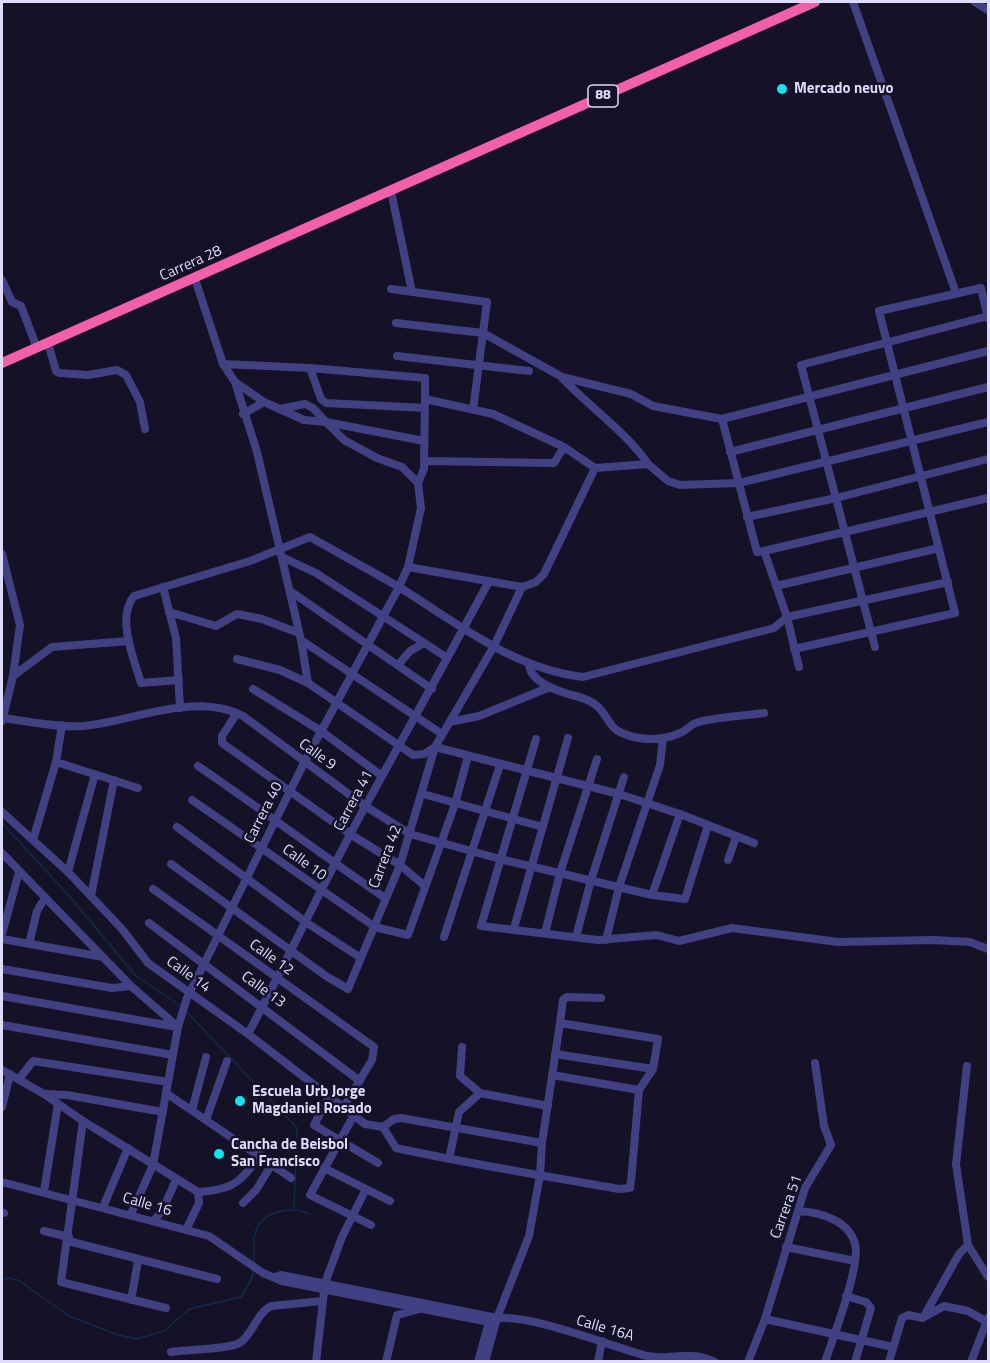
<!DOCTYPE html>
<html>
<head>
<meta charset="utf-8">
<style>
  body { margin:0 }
  #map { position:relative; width:990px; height:1363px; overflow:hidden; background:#151228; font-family:"Titillium Web",sans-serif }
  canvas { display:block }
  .frame { position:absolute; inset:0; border:3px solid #dedbfd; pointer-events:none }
</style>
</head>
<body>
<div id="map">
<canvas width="990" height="1363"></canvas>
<div class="frame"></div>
</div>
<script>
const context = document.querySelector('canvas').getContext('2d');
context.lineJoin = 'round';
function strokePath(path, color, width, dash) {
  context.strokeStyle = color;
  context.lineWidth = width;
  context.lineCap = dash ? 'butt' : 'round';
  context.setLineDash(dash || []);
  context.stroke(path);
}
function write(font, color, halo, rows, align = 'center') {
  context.font = font + ' "Titillium Web",sans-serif';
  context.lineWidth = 5;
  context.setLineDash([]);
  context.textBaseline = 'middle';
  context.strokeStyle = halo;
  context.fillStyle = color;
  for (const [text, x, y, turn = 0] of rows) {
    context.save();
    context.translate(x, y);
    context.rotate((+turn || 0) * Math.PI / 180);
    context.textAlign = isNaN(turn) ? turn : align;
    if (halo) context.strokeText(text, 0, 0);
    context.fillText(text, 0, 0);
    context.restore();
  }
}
strokePath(new Path2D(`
  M 2,823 L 71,898 L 135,975 L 181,1006
  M 186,1011 L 297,1128 L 294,1208
  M 254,1262 C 254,1254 253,1242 255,1234 C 261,1210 291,1206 310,1214
  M 2,1281 L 7,1278 L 18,1280 L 69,1316 L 118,1335 L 137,1339 L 164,1331 L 189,1309 L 241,1297 L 251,1280 L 254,1270`), '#132a4b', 1.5);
strokePath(new Path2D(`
  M 853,2 L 956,293
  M 975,2 L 988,10
  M 391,191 L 412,292
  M 195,279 L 223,364 L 235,382 L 257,452 L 301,640 L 308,683
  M 2,280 L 12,302 L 21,306 L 37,348
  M 391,289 L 487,302 L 473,410
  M 396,323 L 483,333 L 562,377 L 631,394 L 653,406 L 722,419 L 988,351
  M 48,343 L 56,371 L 59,373 L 88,375 L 117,370 L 126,375 L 140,402 L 145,429
  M 397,356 L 529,371
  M 223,364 L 310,368
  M 563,379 C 590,407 626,432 648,464
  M 235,382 L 264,402
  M 425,408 L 326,403 L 321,399 L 310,368 L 425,378 L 425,399
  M 279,409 L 305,404 L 313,408 L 326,422 L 424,441
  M 722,419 L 757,552 L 764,551 L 787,617 L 799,667
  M 730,452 L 988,387
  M 424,461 L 554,463 L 564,447
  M 418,483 L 424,469 L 425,399 L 493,414 L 564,447 L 595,468
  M 747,517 L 836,498 L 988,459
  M 764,551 L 988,498
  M 2,554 L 20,625 L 13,676 L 2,721
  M 282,557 L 316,573 L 446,657
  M 408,567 L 522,587 L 536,582 L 544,574 L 595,468 L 648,464 L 668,481 L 680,485 L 739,483 L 988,422
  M 776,586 L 939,548
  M 163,587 L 176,638 L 180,708
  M 290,591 L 432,689
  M 169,612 L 216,626 L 237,614 L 262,619 L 299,633
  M 301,640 L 442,734
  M 875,647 L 801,365 L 988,316
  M 794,649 L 955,613 L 879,311 L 981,288 L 988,318
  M 237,659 L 280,670 L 308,683 L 413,755 L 424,754 L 435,747 L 619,794 L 680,814 L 754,843
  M 399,664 L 410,651 L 424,643
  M 529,664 C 530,684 563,693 579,697 C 609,705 604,726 622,733 C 640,741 662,741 680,733 C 686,731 690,725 696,723 C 713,717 744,716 764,713
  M 13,676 L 52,647 L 129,641
  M 179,680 L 141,683 C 134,659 116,618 134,596 L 250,561 L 310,537 C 340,554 370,570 399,587 C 457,623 513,669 583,677 L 774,628 L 787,617 L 948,582
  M 253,689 L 321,731 L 382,776
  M 237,713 L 222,736 L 222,743 L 350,834 L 400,865 L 425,886
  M 2,718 C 28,721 58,728 84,726 C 134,721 196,691 243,716 L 365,806 L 410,834 L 500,859 L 652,895 L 685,899 L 708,825
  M 450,722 L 479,716 L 550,687
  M 536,739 L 481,926 L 598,940 L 657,935 L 679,941 L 732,928 L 838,942 L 933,940 L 970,942 L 988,949
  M 56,762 L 138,788
  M 198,766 C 261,809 322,855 385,898
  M 423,794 L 543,827
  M 192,800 L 375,927 L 408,935 L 455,804 L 468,756
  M 2,812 L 68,872 L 122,929 L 148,963 L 248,1034 L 365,1124 L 383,1127
  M 177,827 L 307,923 L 361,958
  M 33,840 L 56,762 L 62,725
  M 2,853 L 131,986 L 178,1027
  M 728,860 L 736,837
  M 171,864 L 326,976 L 348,989 L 400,865 L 435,747 L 494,646 L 522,587
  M 68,872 L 95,774
  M 153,889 L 374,1047 L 372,1060 L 343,1108
  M 652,895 L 680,814
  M 91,896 L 114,780
  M 149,923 L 360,1081
  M 514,928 L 568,738
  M 545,933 L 560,873 L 597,759
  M 2,934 L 19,872
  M 444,937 L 500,765
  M 576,937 L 591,880 L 624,777
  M 2,939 L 103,957
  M 606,940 L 619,887 L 660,765 L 663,738
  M 29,944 L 37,911 L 45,898
  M 2,969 L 112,988 L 131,986
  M 2,996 L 177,1027
  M 560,1023 L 563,1000 L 567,997 L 601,998
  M 2,1025 L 173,1055
  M 248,1034 C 288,959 324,881 365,807 C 406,732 448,658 488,583
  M 462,1047 L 460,1076 L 480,1093 L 548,1106
  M 555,1054 L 653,1069
  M 967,1066 L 956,1164 L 968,1245 L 988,1277
  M 2,1070 L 44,1094 L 83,1121 L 198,1192 C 233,1190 241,1182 260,1155
  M 552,1075 L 639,1090
  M 19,1079 L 33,1061 L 168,1082
  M 166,1093 L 291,1178
  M 46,1094 L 67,1095 L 163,1112
  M 329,1097 L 314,1125 L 378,1163
  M 2,1107 L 10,1074
  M 192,1110 L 206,1057
  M 354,1115 L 310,1195 L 371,1225
  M 206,1120 L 227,1061
  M 83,1121 L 61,1282 L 166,1308
  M 383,1127 L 396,1148 C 470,1164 545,1176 619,1189 L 630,1188 L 631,1181 L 639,1090 L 653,1069 L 658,1039 L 560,1023 L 542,1143 L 540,1175 L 529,1236 L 497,1318 L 485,1362
  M 383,1127 L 394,1119 L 401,1118 L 542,1143
  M 449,1159 L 459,1112 L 480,1093
  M 324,1168 L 390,1201
  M 2,1182 L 209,1236 L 263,1273 L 282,1281 L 489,1322
  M 44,1191 L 58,1104
  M 243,1203 L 256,1190 L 272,1164
  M 103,1207 L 128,1148
  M 798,1211 C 819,1212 849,1220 855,1244 C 861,1265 833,1338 825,1362
  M 2,1213 L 4,1213
  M 131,1214 L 153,1165 L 178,1027 L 187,998 L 304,763 L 399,587 L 408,567 L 421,508 L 418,483 L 402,467 L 377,458 L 344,440 L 326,422 L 304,420 L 264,402 L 243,414
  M 154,1221 L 163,1209 L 176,1180
  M 186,1230 L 199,1203 L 198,1192
  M 44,1231 L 69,1237
  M 68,1241 L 217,1279
  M 786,1247 L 855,1261
  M 275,1277 L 281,1275 L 497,1318
  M 846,1296 L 866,1302 L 871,1308 L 855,1362
  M 131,1300 L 138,1261
  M 926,1316 L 944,1306 L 968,1311 L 987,1322
  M 495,1319 C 527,1312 612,1347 647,1356 C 672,1361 688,1349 715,1362
  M 765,1319 L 893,1347
  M 171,1352 C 184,1350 233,1349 241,1342 C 254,1332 256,1314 271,1306 L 322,1301
  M 316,1362 L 325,1283 L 342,1237 L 366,1189
  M 386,1362 L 397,1315 L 420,1309
  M 478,1362 L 489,1322
  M 598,1362 L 602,1341
  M 748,1362 L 765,1319 L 805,1188 L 831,1145 L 824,1126 L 815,1063
  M 889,1362 L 902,1318 L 908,1315 L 923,1318 L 959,1254 L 968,1245
  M 971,1362 L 988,1318`), '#404083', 8);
strokePath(new Path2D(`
  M 2,363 L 815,2`), '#f45fac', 10);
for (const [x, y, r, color] of [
  [782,89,6,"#15e2ef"],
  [240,1101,6,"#15e2ef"],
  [219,1154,6,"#15e2ef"]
]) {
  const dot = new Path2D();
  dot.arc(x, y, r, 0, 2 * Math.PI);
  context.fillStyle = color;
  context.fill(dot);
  strokePath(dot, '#151228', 2);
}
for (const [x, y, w] of [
  [603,96,30]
]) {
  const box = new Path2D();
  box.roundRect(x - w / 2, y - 11, w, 22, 4.5);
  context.fillStyle = '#151228';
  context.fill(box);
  strokePath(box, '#dedbfd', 1.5);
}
write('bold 14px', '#dedbfd', null, [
  ["88",603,96]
]);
write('bold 15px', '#dedbfd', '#151228', [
  ["Mercado neuvo",794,89],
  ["Escuela Urb Jorge",252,1092],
  ["Magdaniel Rosado",252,1109],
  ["Cancha de Beisbol",231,1145],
  ["San Francisco",231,1162]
], 'left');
write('15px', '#dedbfd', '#151228', [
  ["Carrera 28",191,264,-24],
  ["Calle 9",317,755,36],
  ["Carrera 41",354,801,-62],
  ["Carrera 40",264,813,-63],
  ["Carrera 42",386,857,-69],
  ["Calle 10",304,863,36],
  ["Calle 12",271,958,36],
  ["Calle 14",188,975,36],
  ["Calle 13",263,990,36],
  ["Calle 16",147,1205,16],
  ["Carrera 51",787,1207,-70],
  ["Calle 16A",605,1329,16]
]);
</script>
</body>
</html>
